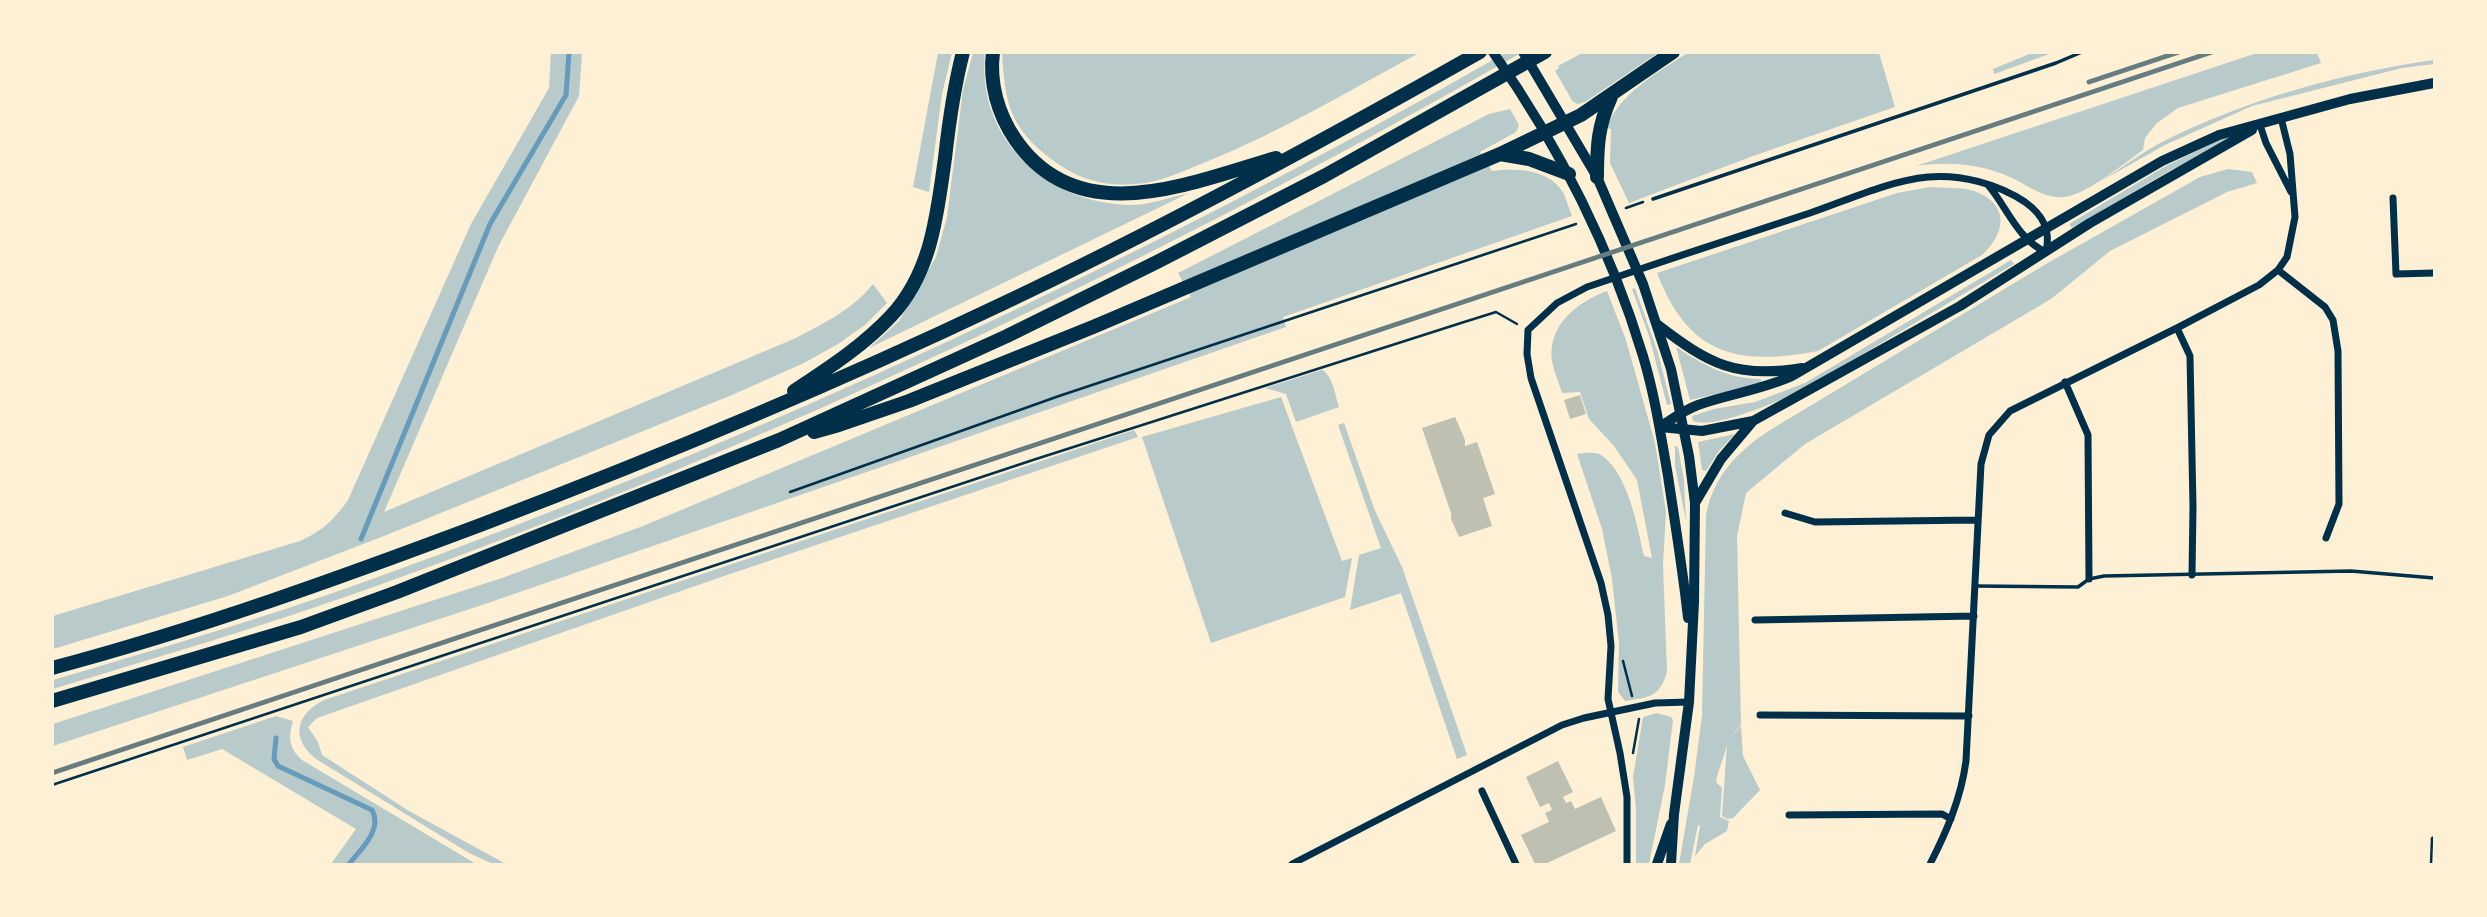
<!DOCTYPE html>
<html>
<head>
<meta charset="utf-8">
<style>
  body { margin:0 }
  #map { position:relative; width:2487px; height:917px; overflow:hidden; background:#fdf0d5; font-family:"Fira Sans Condensed",sans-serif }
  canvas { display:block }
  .frame { position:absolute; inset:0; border:54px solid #fdf0d5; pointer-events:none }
</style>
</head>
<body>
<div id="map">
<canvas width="2487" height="917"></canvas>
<div class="frame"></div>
</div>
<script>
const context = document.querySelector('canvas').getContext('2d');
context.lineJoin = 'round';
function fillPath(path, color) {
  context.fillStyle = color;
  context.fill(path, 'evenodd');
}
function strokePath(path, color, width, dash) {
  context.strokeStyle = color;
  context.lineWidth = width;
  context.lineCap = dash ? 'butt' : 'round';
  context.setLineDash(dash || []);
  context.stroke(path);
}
fillPath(new Path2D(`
  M 551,53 L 582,53 L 579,96 L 498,247 L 384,512 L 796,338 C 826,322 852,310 873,284 L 887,303 L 865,325 L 838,344 L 804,363 L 732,395 L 384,536 L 228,596 L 53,649 L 53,616 L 300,541 C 322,531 334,520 348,500 L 471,224 L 549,88 Z
  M 938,53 L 952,53 L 942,94 L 929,192 L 913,187 Z
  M 973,53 L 985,53 C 976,139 1047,204 1131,205 C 1149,205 1171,197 1189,193 L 869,348 L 899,321 L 936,257 L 947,217 L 963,90 Z
  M 1002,53 L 1002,52 L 1419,53 C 1349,91 1280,132 1206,162 C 1183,171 1159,183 1135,184 C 1102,187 1076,178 1051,159 C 1009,127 1005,102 1002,53 Z
  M 1505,53 L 1521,53 C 1153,263 767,447 368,589 C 264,626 158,657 53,689 L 53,680 C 157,649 262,619 364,582 C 759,440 1141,261 1505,53 Z
  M 1582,53 L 1582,52 L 1658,53 L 1585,102 L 1578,104 L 1573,102 L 1555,71 L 1559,68 L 1558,66 Z
  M 1687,53 L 1879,53 L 1895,107 L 1753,156 L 1629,203 L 1610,163 L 1611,129 L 1606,128 C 1621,92 1656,74 1687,53 Z
  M 2032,53 L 2052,53 L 1994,74 L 1993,69 Z
  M 2257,53 L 2317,53 L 2321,63 L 2178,108 L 2157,123 L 2145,138 L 2143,150 C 2123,164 2089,193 2065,197 C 2042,200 2022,180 2000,173 C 1972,163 1945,162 1916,166 Z
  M 2434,60 L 2434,64 L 2402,68 L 2252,106 L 2165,145 L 2101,181 C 2122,168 2142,152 2164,141 C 2248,99 2342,73 2434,60 Z
  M 1510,109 L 1519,125 L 1516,132 L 1480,152 L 1492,171 C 1517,168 1550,169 1564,194 C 1567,201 1569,209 1572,216 L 1283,317 L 1286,327 L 485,604 L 53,746 L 53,724 L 502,578 L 643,526 L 1191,297 L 1178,273 L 1489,114 Z
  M 2229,135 L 2232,140 L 2169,171 L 2072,228 L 2069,224 L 2164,167 Z
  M 2228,169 L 2252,172 L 2257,183 L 2227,192 L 2110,251 L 2051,299 L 1805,444 L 1746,493 L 1737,536 L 1741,725 L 1727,741 L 1741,726 L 1743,756 L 1760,790 L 1733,818 L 1727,819 L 1722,816 L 1727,744 C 1724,758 1718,770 1716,782 L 1722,788 L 1720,817 L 1729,821 L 1727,831 L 1705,844 L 1695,856 L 1700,826 L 1698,825 L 1690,864 L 1679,864 L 1694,777 L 1702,715 L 1706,515 C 1714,475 1737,452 1770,430 L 2046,264 L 2200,177 Z
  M 1930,187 C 1944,188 1961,187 1974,191 C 2010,204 2006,233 1982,255 L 1818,351 C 1737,366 1689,356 1657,273 L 1897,193 Z
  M 2011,260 L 2014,264 L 1799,392 C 1778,401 1713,430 1693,421 L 1692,416 L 1714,409 L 1755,402 L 1805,383 Z
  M 1635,288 L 1658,353 L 1671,404 L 1667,405 L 1649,336 L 1632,289 Z
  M 1607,291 L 1626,340 L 1655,443 L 1666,512 L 1663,565 L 1667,671 C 1660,698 1649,697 1625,701 L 1618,692 L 1619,643 L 1612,579 L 1602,529 L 1577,454 C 1586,453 1597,451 1604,457 C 1629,478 1637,526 1644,556 L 1652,558 L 1637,480 L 1614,446 L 1589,419 L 1580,392 L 1562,393 C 1559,383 1554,372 1552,361 C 1547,326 1577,302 1607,291 Z
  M 1676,347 C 1703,365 1728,379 1761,379 L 1761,384 L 1690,400 Z
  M 1322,370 C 1333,376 1335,395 1339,407 L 1296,422 L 1286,394 L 1265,388 Z
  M 1281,397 L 1342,561 L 1352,558 L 1345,597 L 1211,643 L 1142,437 Z
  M 1344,423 L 1375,511 L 1402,567 L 1467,755 L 1457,759 L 1401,593 L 1350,610 L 1359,555 L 1381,548 L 1338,425 Z
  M 1134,430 L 1138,437 L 724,576 L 317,718 L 308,727 L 318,742 L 322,755 L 409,811 L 506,864 L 493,864 L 469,853 L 316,759 C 290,738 296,714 324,700 Z
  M 1735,434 L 1719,451 L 1706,471 L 1702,470 L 1698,442 Z
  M 1675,446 L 1678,447 L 1684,480 L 1686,521 L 1675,466 Z
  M 1657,713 L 1671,717 L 1673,720 L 1665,785 L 1649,864 L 1636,864 L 1636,809 L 1633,777 L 1643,717 Z
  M 276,716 L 293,721 C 288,738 289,748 302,760 L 476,864 L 331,864 L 356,829 L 222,749 L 187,760 L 183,747 Z`), '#b9caca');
strokePath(new Path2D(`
  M 361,539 L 490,224 L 566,95 L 569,52
  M 276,738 L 274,759 L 278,766 L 372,810 C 383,830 361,849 349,864`), '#669bbc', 5);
fillPath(new Path2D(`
  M 1580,395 L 1586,414 L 1570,419 L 1564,400 Z
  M 1455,417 L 1465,440 L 1465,446 L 1477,442 L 1495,494 L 1483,498 L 1492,526 L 1459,537 L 1451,519 L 1451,513 L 1422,428 Z
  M 1558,761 L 1573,792 L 1563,797 L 1566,803 L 1571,801 L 1575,809 L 1601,797 L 1616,831 L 1545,864 L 1535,864 L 1521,835 L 1549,822 L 1545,813 L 1552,810 L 1549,803 L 1540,807 L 1526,777 Z`), '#bec0b2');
strokePath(new Path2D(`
  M 1626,208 L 1643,202
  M 790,492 L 1059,396 L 1576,224
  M 1623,661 L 1632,696
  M 1633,753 L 1639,719
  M 52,785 L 1036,459 L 1461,323 L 1496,312 L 1517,324
  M 2431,864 L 2432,838 L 2434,837`), '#003049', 2.5);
strokePath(new Path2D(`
  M 1653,199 L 2056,63 L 2082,52
  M 1976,586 L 2078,587 L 2089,579 L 2104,576 L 2351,571 L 2434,578`), '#003049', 3.5);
strokePath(new Path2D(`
  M 2260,125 L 2266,143 L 2291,192
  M 2393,198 L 2396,274 L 2434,273
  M 2278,270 L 2325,307 L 2333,320 L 2338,351 L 2339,504 L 2326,538
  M 2177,328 L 2190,356 L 2193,507 L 2192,575
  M 2065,382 L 2088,435 L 2089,579
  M 1785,513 L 1815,522 L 1978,520
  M 1755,620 L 1974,616
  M 1760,715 L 1969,716
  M 1482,791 L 1516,864
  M 1789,815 L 1942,814 L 1951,819
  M 1292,864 L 1562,725 L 1584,718 L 1655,703 L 1689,702
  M 1627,864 L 1627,797 L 1620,753 L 1608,699 L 1611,646 L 1608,615 L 1601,583 L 1531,378 L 1527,354 L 1528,330 L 1557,303 L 1587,287 C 1661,262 1736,237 1810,213 C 1848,200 1888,181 1928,177 C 1961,174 1998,184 2025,202 C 2043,215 2051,230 2046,252 C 2018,240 2007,207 1988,185
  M 1930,864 C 1947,831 1961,798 1966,761 L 1981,464 L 1989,435 L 2010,411 L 2177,328 L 2259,285 L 2278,270 L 2287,257 L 2295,217 L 2290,154 L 2281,118`), '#003049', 7);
strokePath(new Path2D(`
  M 1658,325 C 1709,364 1736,379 1802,368
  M 1660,427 C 1672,419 1684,410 1698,405 C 1729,394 1761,390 1792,376 L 2162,161 L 2219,135 L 2350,99 L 2434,83
  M 1660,427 L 1702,431 L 1753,421 L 1960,306 L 2090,223 L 2252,130
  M 1695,503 L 1721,459 L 1753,421`), '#003049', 10);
strokePath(new Path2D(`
  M 1493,52 C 1559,146 1610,247 1643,356 C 1655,396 1661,436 1668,476 C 1675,523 1683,571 1688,618
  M 1523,52 L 1597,177 L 1643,284 L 1671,369 L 1689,456 L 1695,503 L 1694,602 L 1689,702 L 1674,814 L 1671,864
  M 1657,864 L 1671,824`), '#003049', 10);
strokePath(new Path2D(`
  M 993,52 C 989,83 998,114 1015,139 C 1078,232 1190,183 1276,158
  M 1500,154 L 1529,159 L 1569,174
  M 1597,177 C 1597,145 1598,126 1611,97
  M 794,391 C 827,369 863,346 891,316 C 932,272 937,214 945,158 C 949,122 954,87 963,52
  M 814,432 L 839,425 L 909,401 L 1093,327 L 1500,154 L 1581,115 L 1673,52
  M 52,668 C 199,629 342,577 483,524 C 659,457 832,385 1002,304 C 1165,227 1323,141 1480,52
  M 52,701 L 301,627 L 397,592 L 779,440 L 1007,336 L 1157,262 L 1324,176 L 1545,52`), '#003049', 14);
strokePath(new Path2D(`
  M 2089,82 L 2179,52
  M 52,773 L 2212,52`), '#657d81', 5);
</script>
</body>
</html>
